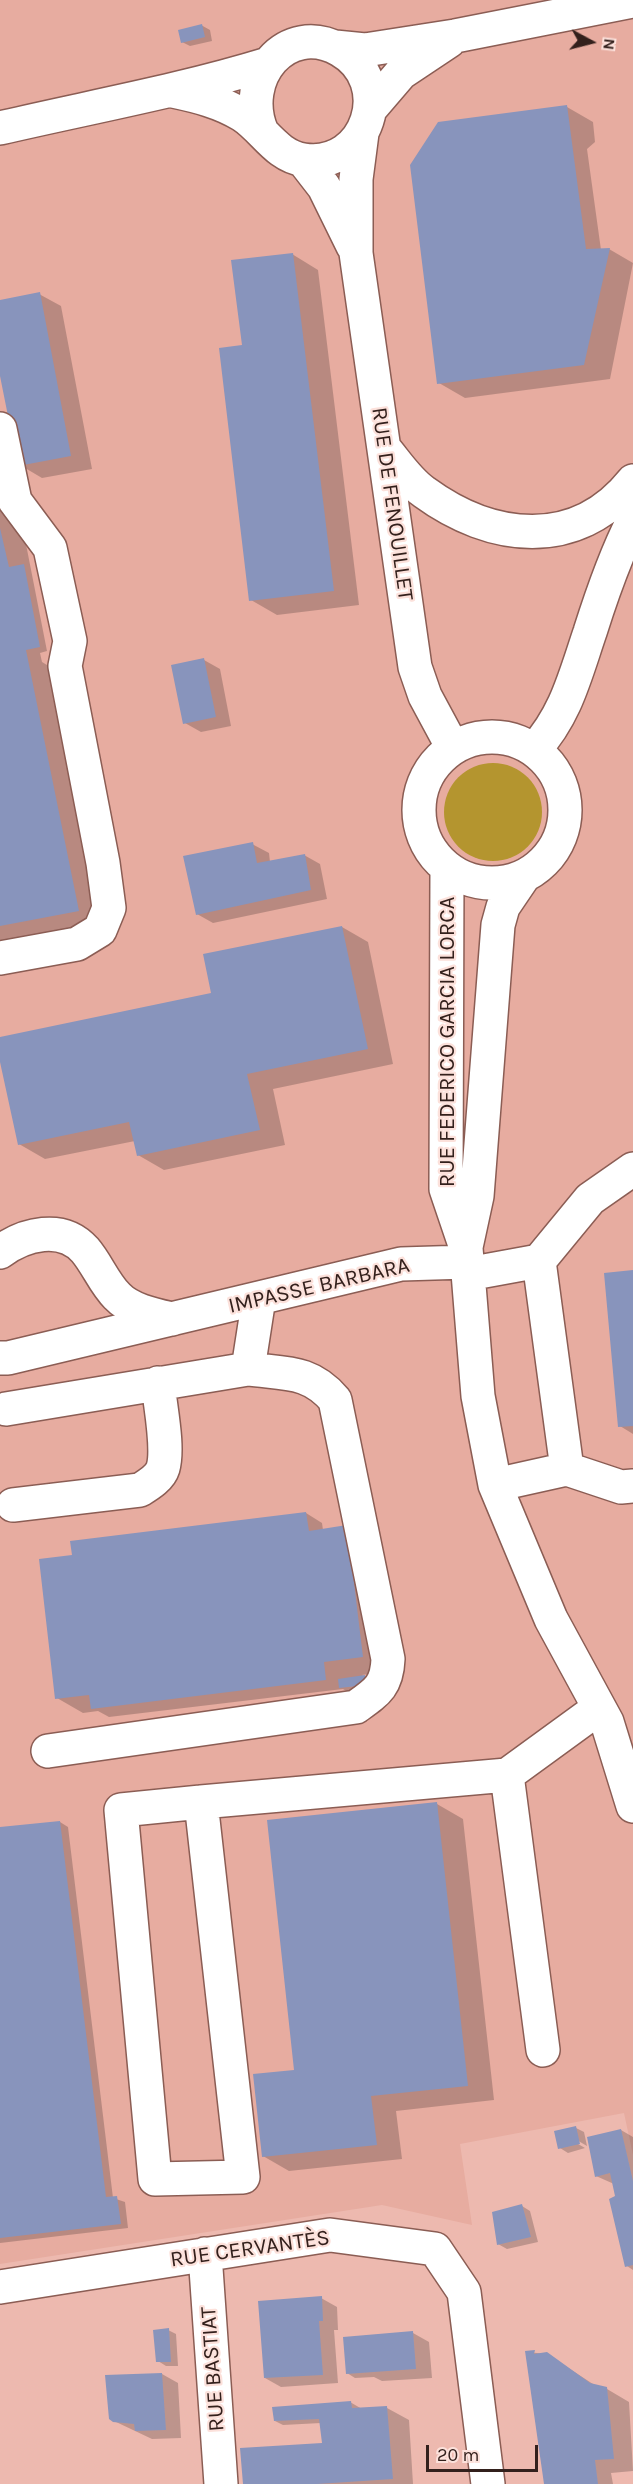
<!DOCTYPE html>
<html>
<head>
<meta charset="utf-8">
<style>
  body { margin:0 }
  #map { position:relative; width:633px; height:2484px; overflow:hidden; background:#edb9af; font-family:Karla,sans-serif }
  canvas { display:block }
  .north { position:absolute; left:561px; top:12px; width:60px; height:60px; -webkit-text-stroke:4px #fce1db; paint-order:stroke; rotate:97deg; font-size:16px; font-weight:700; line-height:24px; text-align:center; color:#33201c }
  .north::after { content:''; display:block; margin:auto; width:21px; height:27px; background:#33201c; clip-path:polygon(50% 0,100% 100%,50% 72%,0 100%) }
  .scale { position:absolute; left:426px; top:2445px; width:112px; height:27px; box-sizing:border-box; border:3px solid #33201c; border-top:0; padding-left:8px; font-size:18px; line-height:21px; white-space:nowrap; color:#33201c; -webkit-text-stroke:4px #fce1db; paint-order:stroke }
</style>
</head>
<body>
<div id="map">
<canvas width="633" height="2484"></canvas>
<div class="north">N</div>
<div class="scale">20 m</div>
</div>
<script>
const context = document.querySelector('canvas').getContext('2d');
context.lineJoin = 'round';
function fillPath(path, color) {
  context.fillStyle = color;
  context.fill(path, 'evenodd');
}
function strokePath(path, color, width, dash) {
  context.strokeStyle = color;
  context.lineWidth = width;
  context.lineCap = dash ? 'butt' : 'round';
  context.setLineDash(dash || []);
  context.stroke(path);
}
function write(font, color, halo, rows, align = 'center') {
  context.font = font + ' Karla,sans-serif';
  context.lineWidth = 4.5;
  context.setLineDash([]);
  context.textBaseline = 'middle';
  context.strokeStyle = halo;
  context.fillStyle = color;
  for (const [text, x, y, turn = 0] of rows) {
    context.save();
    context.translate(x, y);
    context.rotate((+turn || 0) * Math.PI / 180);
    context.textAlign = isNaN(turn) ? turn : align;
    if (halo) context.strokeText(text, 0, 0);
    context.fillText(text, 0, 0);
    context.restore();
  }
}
fillPath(new Path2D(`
  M 0,0 L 633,0 L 633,2155 L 624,2113 L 460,2144 L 472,2225 L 382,2205 L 0,2264 Z`), '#e7aca0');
fillPath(new Path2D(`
  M444 812a49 49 0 1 1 98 0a49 49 0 1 1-98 0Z`), '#b4952f');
fillPath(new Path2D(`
  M 201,25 L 210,30 L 212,41 L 190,46 L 182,42 Z
  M 567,107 L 593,122 L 595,142 L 587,149 L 601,250 L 609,249 L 633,263 L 610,379 L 465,398 L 439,383 Z
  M 292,254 L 318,270 L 359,605 L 277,615 L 251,600 L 243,346 Z
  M 39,294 L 61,306 L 92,469 L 42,478 L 20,465 L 0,369 L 0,301 Z
  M 0,412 L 47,651 L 40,653 L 42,662 L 52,668 L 104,926 L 0,945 Z
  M 204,660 L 220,669 L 231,726 L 201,732 L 185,723 Z
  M 252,844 L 269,853 L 270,862 L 304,855 L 320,864 L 327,899 L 213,923 L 197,914 Z
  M 342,927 L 368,942 L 393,1064 L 273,1089 L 285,1145 L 164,1170 L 138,1155 L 135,1141 L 45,1159 L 19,1144 L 0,1054 L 0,1039 L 213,994 Z
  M 633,1271 L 633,1434 L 620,1426 Z
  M 306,1513 L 322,1523 L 323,1530 L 347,1527 L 389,1671 L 362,1675 L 373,1681 L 348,1692 L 343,1689 L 109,1717 L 98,1711 L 83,1713 L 57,1698 L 74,1556 Z
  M 437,1804 L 463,1819 L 494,2100 L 396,2111 L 402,2159 L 289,2171 L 263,2156 Z
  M 60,1822 L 68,1827 L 113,2198 L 125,2202 L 128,2228 L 0,2243 L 0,1828 Z
  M 576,2128 L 584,2132 L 587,2146 L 575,2139 L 573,2141 L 585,2148 L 568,2153 L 560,2148 Z
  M 621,2130 L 633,2137 L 633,2270 L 627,2266 L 614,2184 L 596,2176 Z
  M 522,2206 L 530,2211 L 538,2242 L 507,2249 L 498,2244 Z
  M 321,2298 L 337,2307 L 338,2330 L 334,2330 L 338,2383 L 281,2387 L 265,2378 Z
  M 168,2330 L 176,2334 L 178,2366 L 166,2366 L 158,2361 Z
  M 413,2333 L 429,2342 L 432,2378 L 382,2381 L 374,2377 L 355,2378 L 347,2373 Z
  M 527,2352 L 547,2354 L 596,2386 L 607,2389 L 629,2402 L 633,2471 L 611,2473 L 613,2484 L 545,2484 Z
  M 162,2374 L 178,2383 L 181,2438 L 152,2439 L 114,2421 Z
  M 350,2402 L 362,2409 L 387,2408 L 409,2420 L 413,2484 L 244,2484 L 324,2445 L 321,2423 L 283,2425 L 275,2421 Z`), '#0003');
fillPath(new Path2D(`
  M 202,24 L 205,37 L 181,43 L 178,30 Z
  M 567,105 L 586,249 L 610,248 L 584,365 L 437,384 L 410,165 L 438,122 Z
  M 293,253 L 334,591 L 249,601 L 219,348 L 242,345 L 231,260 Z
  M 40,292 L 71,456 L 18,466 L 0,376 L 0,300 Z
  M 0,528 L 9,567 L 24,564 L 40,647 L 26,650 L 79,911 L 0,926 Z
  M 204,658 L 216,717 L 183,724 L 171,665 Z
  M 253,842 L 257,863 L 305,854 L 311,890 L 196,915 L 183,856 Z
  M 342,926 L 368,1049 L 247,1074 L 260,1130 L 137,1156 L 129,1122 L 18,1145 L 0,1062 L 0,1037 L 211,993 L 203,954 Z
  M 633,1270 L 633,1426 L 618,1427 L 604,1273 Z
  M 306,1512 L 309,1531 L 347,1525 L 363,1657 L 324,1662 L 326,1680 L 91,1709 L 89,1695 L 55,1699 L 39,1559 L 72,1555 L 70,1541 Z
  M 365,1675 L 367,1685 L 339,1688 L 338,1679 Z
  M 437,1802 L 468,2086 L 371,2096 L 377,2145 L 262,2157 L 253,2074 L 294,2070 L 267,1820 Z
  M 60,1821 L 106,2197 L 117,2196 L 121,2224 L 0,2238 L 0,1827 Z
  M 576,2126 L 580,2144 L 558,2149 L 554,2131 Z
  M 621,2129 L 633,2181 L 633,2265 L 625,2267 L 609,2199 L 615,2196 L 610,2173 L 595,2177 L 587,2137 Z
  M 522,2204 L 531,2237 L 497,2245 L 492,2212 Z
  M 322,2296 L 323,2321 L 319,2321 L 323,2375 L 264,2378 L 258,2301 Z
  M 169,2328 L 171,2362 L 156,2362 L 153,2330 Z
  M 413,2331 L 416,2369 L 346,2374 L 343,2337 Z
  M 535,2350 L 534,2354 L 547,2352 L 590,2383 L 607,2387 L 614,2459 L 595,2460 L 598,2484 L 544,2484 L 525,2351 Z
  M 162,2373 L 166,2430 L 135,2431 L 134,2424 L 113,2422 L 109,2419 L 105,2375 Z
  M 351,2401 L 352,2408 L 387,2406 L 393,2479 L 317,2484 L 243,2484 L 240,2448 L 322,2443 L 319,2419 L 274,2421 L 272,2407 Z`), '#8894bc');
const minor = new Path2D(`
  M 335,47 L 365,50 L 455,36 L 633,1
  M 173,91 C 197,96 221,102 242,115 C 264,129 276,156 304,160 C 368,169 396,82 340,50 C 286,20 239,79 262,132
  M 371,108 L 401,73 L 449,41
  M 0,128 C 90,107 180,91 268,64
  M 362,133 L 356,179 L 356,253 L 415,667 L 425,696 L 453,748
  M 303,160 L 324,187 L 353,246
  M 0,429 L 15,501 L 50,548 L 70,641 L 65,666 L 103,863 L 109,908 L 100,930 L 77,944 L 0,958
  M 384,448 C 396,462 408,481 424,492 C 491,541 576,552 633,481
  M419 810a73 73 0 1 1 146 0a73 73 0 1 1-146 0Z
  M 534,750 C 566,715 575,676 590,632 C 602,594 615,556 633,521
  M 447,869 L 446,1189 L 466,1248 L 478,1396 L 495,1485 L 551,1619 L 607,1722 L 633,1806
  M 466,1247 L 477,1196 L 498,925 L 503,907 L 524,876
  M 0,1252 C 24,1234 62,1224 85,1250 C 97,1264 104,1283 117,1296 C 130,1310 154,1315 172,1319
  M 539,1261 L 567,1469
  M 468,1274 L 539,1261 L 590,1199 L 633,1169
  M 0,1358 L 8,1358 L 401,1264 L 467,1262
  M 6,1409 L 248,1369
  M 495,1485 L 567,1469 L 621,1487 L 633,1486
  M 13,1505 L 140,1490 C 148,1485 160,1478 163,1468 C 169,1447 160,1406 158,1383
  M 48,1751 L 356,1707 C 377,1692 387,1686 388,1659 L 335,1400 C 310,1370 285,1374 248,1369 L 259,1298
  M 201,1802 L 121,1810 L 155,2179 L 243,2177 L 201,1802 L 507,1775
  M 543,2050 L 507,1775 L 599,1708
  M 205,2254 L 221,2484
  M 0,2287 L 330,2235 L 435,2249 L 464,2292 L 488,2484`);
strokePath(minor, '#8b5d54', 36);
strokePath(minor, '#fff', 33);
write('22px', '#33201c', '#fce1db', [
  ["RUE DE FENOUILLET",392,504,82],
  ["RUE FEDERICO GARCIA LORCA",448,1042,-90],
  ["IMPASSE BARBARA",319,1286,-13],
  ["RUE CERVANTÈS",250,2249,-8],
  ["RUE BASTIAT",213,2369,-94]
]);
</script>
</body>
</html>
